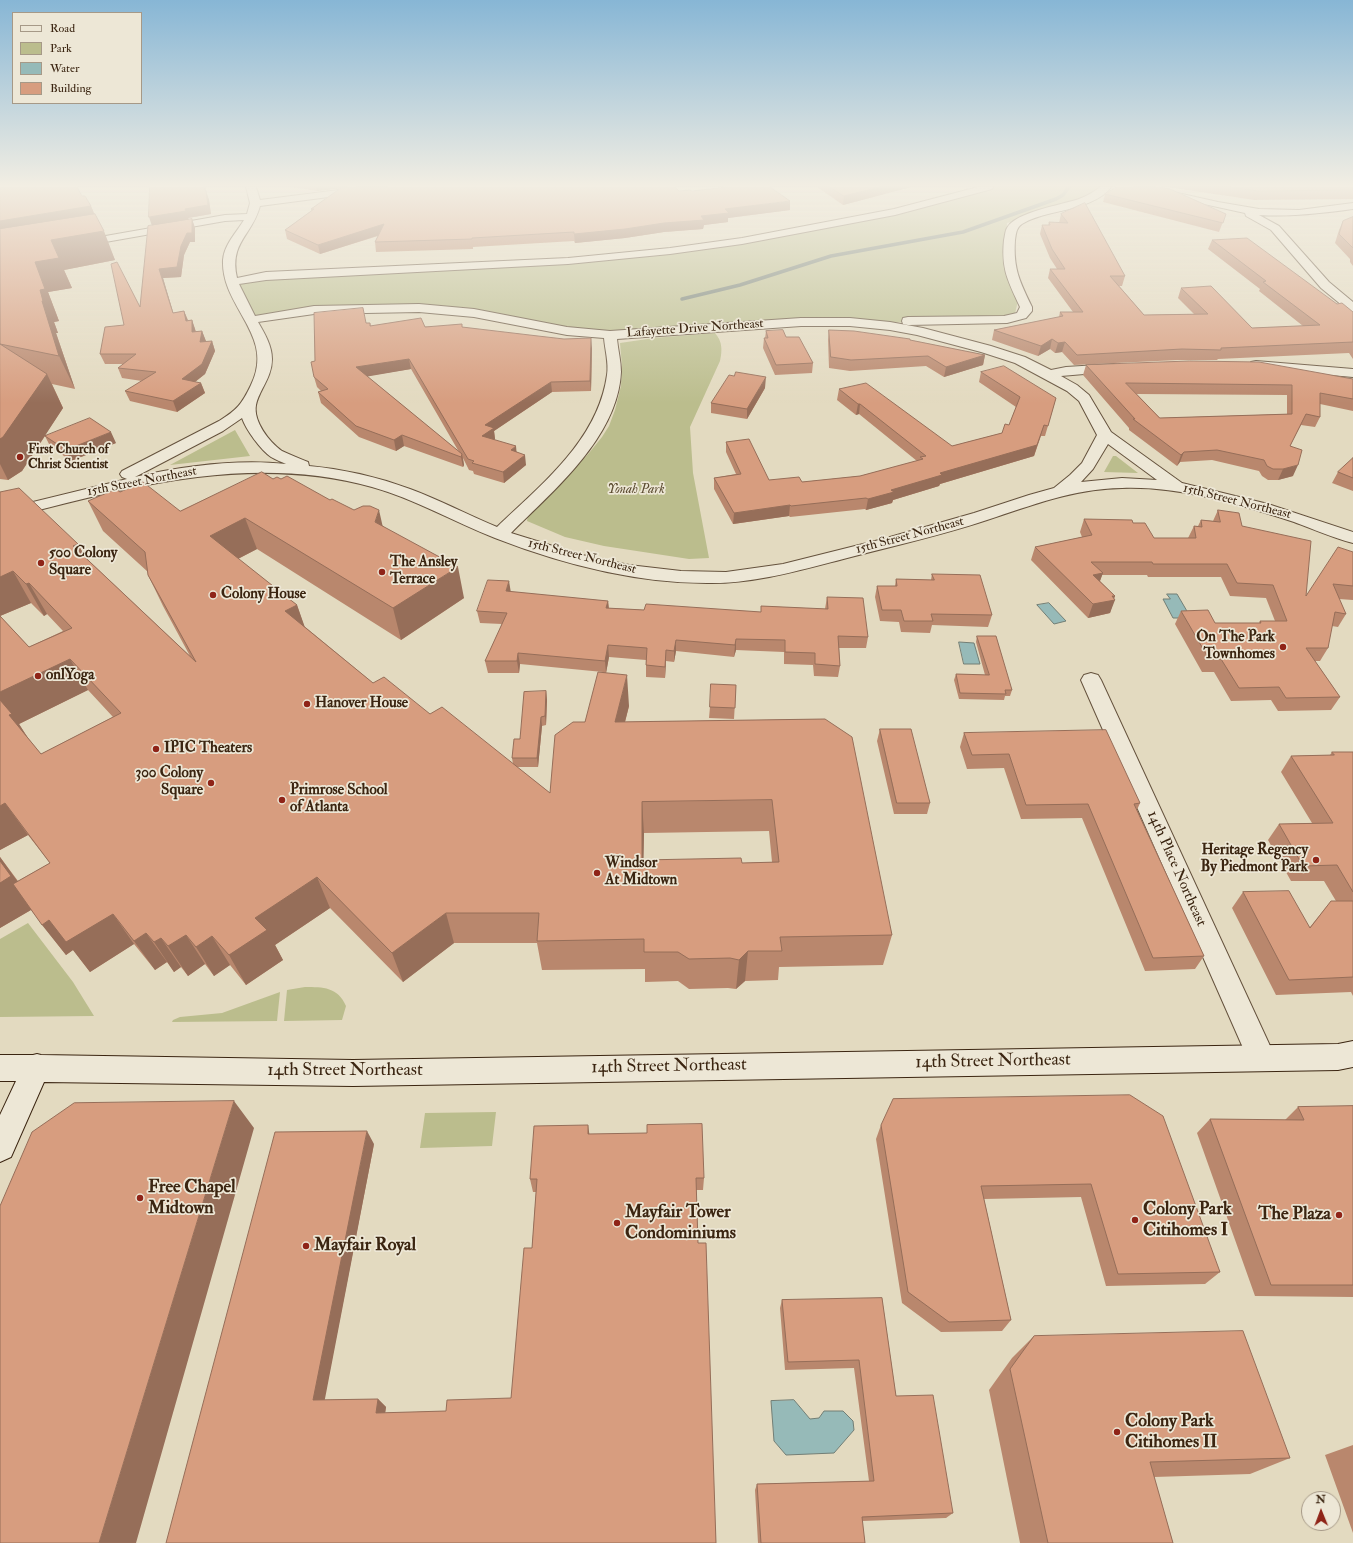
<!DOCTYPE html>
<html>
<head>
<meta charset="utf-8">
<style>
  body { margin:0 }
  #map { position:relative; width:1353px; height:1543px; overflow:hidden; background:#e3dac0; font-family:"IM FELL Double Pica",serif }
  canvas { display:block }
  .legend { position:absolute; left:12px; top:12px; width:130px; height:92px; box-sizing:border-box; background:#ede7d6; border:1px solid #a69987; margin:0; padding:5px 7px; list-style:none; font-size:12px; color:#3b2511 }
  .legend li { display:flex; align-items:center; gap:8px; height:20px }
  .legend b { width:20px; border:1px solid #a69987 }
  .north { position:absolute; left:1301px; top:1491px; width:40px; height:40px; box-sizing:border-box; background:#ede7d6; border:1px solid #a69987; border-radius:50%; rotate:359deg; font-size:11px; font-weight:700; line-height:16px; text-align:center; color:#3b2511 }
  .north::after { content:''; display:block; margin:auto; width:14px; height:18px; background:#8f2418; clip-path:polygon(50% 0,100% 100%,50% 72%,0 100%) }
</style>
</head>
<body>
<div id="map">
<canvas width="1353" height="1543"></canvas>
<ul class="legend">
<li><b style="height:5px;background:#ede7d6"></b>Road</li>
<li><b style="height:11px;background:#bbbd8d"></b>Park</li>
<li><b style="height:11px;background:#96bab8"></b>Water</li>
<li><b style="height:11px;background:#d79d7f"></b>Building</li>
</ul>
<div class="north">N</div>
</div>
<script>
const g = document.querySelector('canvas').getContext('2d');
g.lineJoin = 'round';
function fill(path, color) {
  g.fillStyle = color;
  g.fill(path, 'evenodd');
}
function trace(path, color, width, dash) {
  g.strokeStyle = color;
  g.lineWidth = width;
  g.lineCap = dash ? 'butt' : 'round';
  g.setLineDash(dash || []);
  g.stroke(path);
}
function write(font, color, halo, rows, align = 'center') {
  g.font = font + ' "IM FELL Double Pica",serif';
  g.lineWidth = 3.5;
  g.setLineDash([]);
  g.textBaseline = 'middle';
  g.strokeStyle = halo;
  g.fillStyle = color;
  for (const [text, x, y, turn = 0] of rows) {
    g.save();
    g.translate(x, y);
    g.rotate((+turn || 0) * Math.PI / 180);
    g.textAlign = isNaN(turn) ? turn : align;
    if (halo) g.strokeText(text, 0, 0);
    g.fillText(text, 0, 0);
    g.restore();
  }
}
const green = new Path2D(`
  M989,187H1103L1088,202L1007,223L1006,261L1019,296L1015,314L980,321L787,324L607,334L424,309L335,311L244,318L233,283L266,278L603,259L871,219Z
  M715,333C723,342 722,351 720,361L690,427L693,473L709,558L689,559L604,546L565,537L527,521L528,514L548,497L589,453L602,437L609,426L615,410L621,386L622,366L620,343L654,338Z
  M235,430L250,456L170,465Z
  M1113,456H1116L1138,473L1104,472Z
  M28,923L73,982L94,1016L0,1017V939Z
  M305,987C323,987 338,987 346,1006L342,1020L284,1021L287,990Z
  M280,992L277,1021L172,1022L173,1020L180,1017L222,1013Z
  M496,1112L492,1146L420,1148L425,1113Z`);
const water = new Path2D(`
  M1167,594H1177L1191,618H1173L1163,599H1170Z
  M1049,603L1066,621L1054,624L1037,605Z
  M959,642L974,643L980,664H964Z
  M794,1400L810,1419L819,1418L824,1411H843L853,1421L854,1430L834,1453L786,1455L774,1441L771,1401Z`);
const stream = new Path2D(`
  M682,299L740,285L831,256L963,232L1056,199L1063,195L1069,187`);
const minor = new Path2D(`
  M246,187H256L260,200L362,187H387L382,190L260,206C252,236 229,242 237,278L266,272L568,258L670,248L742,238L894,209L978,187H993L992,189L895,215L742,244L670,254L568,264L266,280L239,284L255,316L314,306L419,304L474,309L567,327L610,331L801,318H850L890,322L923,328L991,346L1025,357L1051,370L1066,367L1114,364L1119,365L1121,368L1119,371L1061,376L1077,385L1089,395L1111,432L1182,483L1268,504L1353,532V543C1333,538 1313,529 1294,522C1239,504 1180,486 1122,488C1073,489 1033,505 987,520C942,535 897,545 851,557C804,569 756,584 707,583C635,583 562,564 495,538C454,522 415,499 372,487C247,452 122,489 0,520V510L127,479L122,477L120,474L122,471L219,421C237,410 242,404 251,385C276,335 221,308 223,260C224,245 236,233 244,220L225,221L77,247L71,244L77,241L225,215L247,214L250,203ZM419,312L474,317L567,335L604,338C605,350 609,363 607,375C598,440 542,484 497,527C468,515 440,500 410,489C378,477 343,469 309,466L308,462C299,458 290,455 282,451C269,442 253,421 256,405C259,390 272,378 272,359C272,346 265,334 258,322L314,314ZM801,326H850L890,330L917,335L981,352L1015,363L1067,391L1079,401L1097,435L1082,463L1070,475L1054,488L1029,495L974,513L883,539L783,564L726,572L681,571L629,565L582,555L511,533C554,490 618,437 621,372C621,361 618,350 617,339ZM242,418C246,430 261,450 271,457C276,460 282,462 286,464C237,459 183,466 135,477L223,431ZM1108,444L1157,480L1122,478L1081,482L1093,469Z
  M1100,187H1111C1104,197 1092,202 1080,206C1062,212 1038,214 1022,224C1016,228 1016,234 1015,240C1013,269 1020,282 1032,307V311L1026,318L1007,323L908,325L903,324L902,321L903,318L908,317L1004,316L1017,313L1020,307C1008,281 1001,269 1004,240C1005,236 1005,231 1007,228C1015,212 1062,205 1079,199C1087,196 1094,192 1100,187Z
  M1134,187H1151L1218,202L1259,209L1299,210L1353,203V209C1321,213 1292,217 1259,215L1279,226L1329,282L1353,302V312L1349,311L1321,288L1271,230L1246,216L1245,213L1135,189Z
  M1256,361L1353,369V377L1251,368L1249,365L1251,362Z
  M1091,673L1098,675L1101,680L1271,1048L1275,1057L1271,1066L1261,1070L1251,1066L1081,680L1084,675Z`);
const secondary = new Path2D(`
  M1353,1041V1067L1338,1070L353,1086L44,1082L11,1157L0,1162V1115L16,1081H0V1055H33L37,1054L41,1055L353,1060L1338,1044Z`);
const wall = new Path2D(`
  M0,187L82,196L91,206L115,260L64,270L72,288L48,292L59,321L54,322L58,333H56L75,389L52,384L63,408L45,435L116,443L71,461L50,446L45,436L22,471L8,480L0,479Z
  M150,187H206V189H205L209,200L211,214L188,218L189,220L192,219L195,228V242H190L184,255L181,277L163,278L173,313L184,311L188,320H192L195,329L196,331H202L206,342L212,341L215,351L205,374L195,382L201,383L205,393L177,412L130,401L125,391L142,381L122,378L118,368L123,364H105L100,354L124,325L140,307L152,226Z
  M292,187H675L679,191H692L790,210L728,218V222L704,225L703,229L664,232L625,238L575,243L574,241L473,247V249L376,252L375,242L378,236L320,254L287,239L285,230L311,211V209L341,188L317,191Z
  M817,187H911L843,205Z
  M1167,187H1353V199L1254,200Z
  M1105,194L1226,214L1219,232L1103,202Z
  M1061,214L1125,276L1122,286H1119L1144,315L1194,314L1178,298L1181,288L1252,328L1303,326L1259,291L1260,289L1208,249L1212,240L1337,304L1353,312V359L1349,353L1218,359L1217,360H1178L1074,365L1062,352L1055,353L1050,349L1038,356L992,340L994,330L1059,317L1060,312H1073L1048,278L1050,269H1057L1050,258L1040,234L1042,225H1048L1049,222L1059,223Z
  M1353,217V266L1350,262V259L1335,243L1339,230L1343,221Z
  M366,323H370L371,326L462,327L592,348L591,391L552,392L494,431L495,439L494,440L517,452L526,465L504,483L474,474L473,471L469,470L463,458L464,465L463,467L404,446L396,451L359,437L321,403L318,392L321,391L317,387L314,377L315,361ZM411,369L459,452L367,376Z
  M829,330L910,340L985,355L983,365L944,377L926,366L850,371L829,368L828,340Z
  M766,331L786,337L813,363L812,373L775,375L763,348L764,338H765Z
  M1086,365L1353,379V411L1320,404V417L1315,427L1301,425L1290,446L1293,476L1278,480H1268L1262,476L1259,471L1212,460L1180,462L1177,466L1129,430V428L1083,375ZM1136,394L1287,395V414L1160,418Z
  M981,372L1056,398L1045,436H1041L1034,456L940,484L939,486L893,500L892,503L866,510L865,509L790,517L789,516L733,524L714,489V478L736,474L726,452V442L769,480L802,482L860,476L917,461L859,414L856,415L837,400L839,389L952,446L1002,433L1009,425L1016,407L979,382Z
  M765,388L747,419L711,413V403Z
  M1353,458V491L1332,483L1338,472Z
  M273,479H281L330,500L383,526L464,598L401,640L257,549L238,559L297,605L304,626L373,683L430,714L513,764L512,758L520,739L546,691L547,700L546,725L542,726L538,767H517L550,793L585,722L603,672L520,664L519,673H488L485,661L502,624L480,623L477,611L511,592L608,601L609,608L644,610L761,612V606L825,609L827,597L868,637L866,648H839L840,666L838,677L814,676L813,665L784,664V652L736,650L734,657L676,651L674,662L666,661L665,678L646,677V660L609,657L606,673L629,706L625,722L825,719L892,935L883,965L779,967L778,980L745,981L736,989L728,988L689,989L678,981L645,982V969L542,970L537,943H454L403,982L330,908L275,945L283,960L246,985L230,965L214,976L205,964L188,976L181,967L174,972L167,962L155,970L134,944L90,972L73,950L66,955L31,910L0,928V857L18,881L50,863L28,835L0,850V492L78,544L86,558L190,656L163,606L148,575V572L103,531L88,501L120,492L180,511ZM31,603L44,616L47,614L63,631L29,647L0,616ZM88,690L113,717L41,754L28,738L19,724ZM769,831L772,862L742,863L643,860L644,833Z
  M1218,510L1242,526L1306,596L1353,552V600L1339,599L1346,614L1338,627L1332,626L1328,648L1320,661H1315L1340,697L1331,710L1278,711L1271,700L1231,701L1214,672H1202L1175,624L1181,611L1215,623H1259L1260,621H1275L1266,598L1230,596L1221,577H1148L1147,575H1102L1100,581L1115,596L1110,613L1088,618L1031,560L1035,547L1082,537L1080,532L1084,519L1133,523L1154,538H1188L1194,526H1198L1201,520L1213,521Z
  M932,574L992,615L988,627L932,625L930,633L901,632L899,622L880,621L875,597L877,586H895L896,579L931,580Z
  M977,636L1012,690L1010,696H1005L1004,700L959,699L954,680L956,674L985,675L976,642Z
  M736,685L734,719L709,718L710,707Z
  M880,729L930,803L927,814H894L877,741Z
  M964,733L1140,803L1137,810L1204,956L1195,969L1145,971L1082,818L1021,819L1004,768L967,769L960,747Z
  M1332,752H1353V996L1351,992L1276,995L1232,908L1243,892L1310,927L1331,901H1336L1324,881H1291L1268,840L1279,824L1312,823L1281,772L1291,756L1330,755Z
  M1130,1095L1220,1272L1205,1284L1106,1286L1081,1197L984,1199L1011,1320L1002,1331L941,1332L902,1303L876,1139L881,1125Z
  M1353,1106V1297L1255,1296L1197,1133L1210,1119L1285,1120L1298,1107Z
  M590,1134L704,1178L703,1190H696L698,1243L716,1543H166L374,1144L324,1400L378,1399L386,1407L385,1413L446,1411L511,1398L532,1248L536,1192H533L530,1179Z
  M882,1298L896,1396L953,1513L946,1518L862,1521L865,1543H758L755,1490L757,1484L869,1481L854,1368L785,1370L780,1308L782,1300Z
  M1034,1336L1290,1458L1250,1474L1154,1477L1173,1543H1020L989,1390L1012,1358Z
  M1353,1445V1533L1325,1455Z`);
const shadedWall = new Path2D(`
  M316,187H352L317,191Z
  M880,187H911L843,205L844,196Z
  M206,191L209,200L211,214L188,218L189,220L152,226L149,217L185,209Z
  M790,201V210L728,218V222L704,225L703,229L664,232L625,238L575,243L574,234L701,216L725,209Z
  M91,206L101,232L104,231L115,260L64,270L72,288L48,292L59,321L54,322L58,333H56L75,389L59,356L0,252V221Z
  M192,219L195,228V242H190L184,255L181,277L163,278L176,322L159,269Z
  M384,224L386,233L320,254L318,245Z
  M184,311L188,321H186Z
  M192,320L195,329L196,342L192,332Z
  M202,331L206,341L203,352L200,342Z
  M591,338L592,348L591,391L590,381Z
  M1052,339L1050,349L1038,356L1041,346Z
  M212,341L215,351L205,374L186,389L182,379Z
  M1065,342L1062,352L1055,353L1058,343Z
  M985,355L983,365L944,377L946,367Z
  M409,359L411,369L359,378L356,367Z
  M47,374L63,408L22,471L8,480L0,464V439Z
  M766,377L765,388L747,419V409Z
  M551,382L552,392L494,431L495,439L483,447L482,436L485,425Z
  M201,383L205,393L177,412L173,401Z
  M858,404H860L859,414L856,415Z
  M1044,425L1034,456L940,484L939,486L893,500L892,503L866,510L868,499L891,490L940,473Z
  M111,432L116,443L71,461L66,450Z
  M402,435L404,446L396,451L394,440Z
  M516,446L517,457L511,450Z
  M1184,452L1180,462L1177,466L1181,455Z
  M462,454L464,465L463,467L461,457Z
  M525,455L526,465L504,483L503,472Z
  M1298,465L1293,476L1278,480L1283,469Z
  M790,505L789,516L733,524L734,513Z
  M379,510L386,541L375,522Z
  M245,518L257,549L222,567L210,536Z
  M78,544L94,575L73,546Z
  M458,567L464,598L401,640L393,608Z
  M13,571L31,603L0,616V577Z
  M1103,573L1098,586L1093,575Z
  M509,581L511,593L506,591Z
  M29,583L47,614L44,616L26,584Z
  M1112,596H1115L1113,600H1115L1110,613L1088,618L1093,604Z
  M608,601L609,613L606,608Z
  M297,605L308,636L285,611Z
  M736,639V650L734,657L735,645Z
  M676,640V651L674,662V651Z
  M608,645L609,657L606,673L605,661Z
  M666,650V661L665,678V667Z
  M518,653L520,664L519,673L517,661Z
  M70,659L88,690L19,724L33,746L30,747L0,702V692Z
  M627,675L629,706L617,753L615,722Z
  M546,691L547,700L546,725L545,716Z
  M541,717L542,726L538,767L537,758Z
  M642,802L644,833L643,890L642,860Z
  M5,803L28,835L0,850V806Z
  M0,857L36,907L0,928Z
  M317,877L330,908L275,945L283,960L246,985L229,955L255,918Z
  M446,913L454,943L403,982L392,953Z
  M113,914L134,944L90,972L73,950L66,955L42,925L49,920Z
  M146,933L167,962L155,970L134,941Z
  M186,935L205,964L188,976L168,946Z
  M212,936L230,965L214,976L196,947Z
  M161,938L181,967L174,972L154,942Z
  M748,951L745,981L736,989L739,960Z
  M234,1101L254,1128L136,1543H99Z
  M588,1125L590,1138L588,1134Z
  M367,1131L374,1144L323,1409L313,1400Z
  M378,1399L386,1407L384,1421L376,1413Z`);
const building = new Path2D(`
  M0,187H77L82,196H85L91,206L0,221Z
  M150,187H203L206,191L208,205L185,209L186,211L149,217Z
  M352,187H675L679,191L690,190L692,191L728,187H770L790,201L725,209L729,213L701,216L704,220L664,223L625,229L574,234V232L472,238V239L375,242L384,224L318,245L285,230L314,209H311L341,188Z
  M830,187H880L844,196Z
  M1117,187H1159L1170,189L1226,214L1223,223L1105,194Z
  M1230,187H1353V190L1258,191Z
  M1085,203L1125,276H1110L1144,315L1208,314L1181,288L1211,286L1252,328L1320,325L1263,282L1266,281L1212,240L1247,238L1337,304L1342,303L1353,312V342L1221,348V350L1182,349L1077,355L1065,342L1058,343L1052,339L1041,346L994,330L1063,316L1060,312H1083L1050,269H1065L1052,249L1042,225H1050L1049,222L1068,223L1061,214Z
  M95,214L104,231L51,240L59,258L35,262L45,289L40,290L43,301H42L59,356L0,344V229Z
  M1353,217V248L1339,234L1343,221Z
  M192,219V233H187L181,246L177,267L159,269L173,313L184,311L186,321L192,320V332L202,331L200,342L212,341L202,364L182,379L201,383L173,401L125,391L156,372L118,368L136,354H100L105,327L124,325L111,264L117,262L140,307L148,226Z
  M363,308L366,323H370V326L421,318L425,327L462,324V327L538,336L564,339L591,338L590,381L551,382L485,425L494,428L482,436L516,446L511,450L525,455L503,472L472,463L474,461L468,459L409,359L356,367L462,454L461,457L402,435L394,440L356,426L318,392L328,389L314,377L311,362L315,361L314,313Z
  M783,330L786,337H799L813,363L776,365L764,338H768L766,331Z
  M829,330L854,331L910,339V340L985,355L946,367L928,356L851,360L831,357Z
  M0,344L47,374L3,437L0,439Z
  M1190,361L1259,362L1353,379V399L1320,393V417L1306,414L1290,446L1302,450L1298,465L1283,469H1273L1267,466L1264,460L1217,450L1184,452L1181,455L1133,419H1135L1086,365ZM1126,383L1292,385V414L1160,418Z
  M1004,366L1056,398L1048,426L1044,425L1037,445L940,473L942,475L891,490L894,492L868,499L866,498L791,506L790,505L734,513L714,478L741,474L726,442L749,439L769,480L799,477L802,482L860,476L923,459L920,457L926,456L860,404H858L839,389L866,383L952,446L1002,433L1005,424L1009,425L1020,397L981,372Z
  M736,372L766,377L747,409L711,403L729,375L734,376Z
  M90,418L111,432L66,450L45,436Z
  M1353,458V478L1338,472Z
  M262,472L273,479L277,477L281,479L287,476L330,500L332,499L354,510L363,506H370L379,510L375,522L458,567L393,608L245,518L210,536L297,605L285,611L373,683L384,677L430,714L442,707L550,793L555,735L573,722H585L598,672L627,675L615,722L825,719L852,737L892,935L780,937L782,951H748L739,960L730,958L689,959L678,952H644V939L537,941L539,913H446L392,953L317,877L255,918L267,930L229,955L212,936L196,947L186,935L168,946L161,938L154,942L146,933L134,941L113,914L66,942L49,920L42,925L13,884L50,863L5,803L0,806V700L12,714L9,715L41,754L121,713L70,659L0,692V616L29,647L72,628L29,583L26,584L13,571L0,577V492L19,488L78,544L73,546L196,662L148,575L145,552L88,501L116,489L120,492L143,482L180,511ZM772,800L779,862L742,863L741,858L642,860V802Z
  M1218,510L1239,513L1242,526L1311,541L1306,596L1338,547L1353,552V586L1333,584L1346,614L1335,612L1328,648H1306L1340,697L1286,698L1279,687L1239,688L1221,659H1209L1181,611L1208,610L1215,623H1261L1260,621H1287L1273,585L1237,583L1227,564H1153L1152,562H1091L1103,573L1093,575L1115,596H1112L1115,600L1093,604L1035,547L1092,535L1084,519L1132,520L1133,523H1145L1154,538H1196L1194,526L1202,527L1201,520L1220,522Z
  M932,574L980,575L992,615L931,614L933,621H904L901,610H882L877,586H897L896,579L934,580Z
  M488,580L509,581L506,591L608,601L606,608L644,610L646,604L761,612V606L828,609L827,597L863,598L868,637L838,636L840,666L815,664V653L785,652V640L736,639L735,645L676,640L674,651L666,650L665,667L646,665L647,648L608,645L605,661L518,653L517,661H485L507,613L477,611Z
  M977,636H996L1012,690H1005L1006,694L960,693L956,674L989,675Z
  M711,684L736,685L735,708L710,707Z
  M546,691L545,716L541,717L537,758H512L514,739H520L524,692Z
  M880,729H911L930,803H897Z
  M1106,730L1140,803L1134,804L1204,956L1153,958L1088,804L1026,805L1009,754L972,755L964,733Z
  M1332,752H1353V892L1337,865L1303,866L1279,824L1333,823L1291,756L1334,755Z
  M0,861L11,876L0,883Z
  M1289,891L1310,928L1331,901H1353V977L1289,980L1243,892Z
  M1130,1095L1163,1116L1220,1272L1118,1274L1091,1184L981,1186L1011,1320L949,1322L908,1292L881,1125L893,1099Z
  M234,1101L99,1543H0V1206L32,1132L74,1103Z
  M1353,1106V1285H1271L1210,1119L1304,1120L1298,1107Z
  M702,1124L704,1178H696L698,1243H706L716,1543H166L275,1132L367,1131L313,1400L378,1399L376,1413L446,1411L447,1400L511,1398L524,1248H532L537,1179H530L534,1126L588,1125V1134L647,1133V1125Z
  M882,1298L896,1396L933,1395L953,1513L862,1517L865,1543H761L757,1484L874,1481L859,1360L788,1362L782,1300Z
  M1243,1331L1290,1458L1150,1462L1173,1543H1048L1010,1369L1034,1336Z`);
const markers = [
  [20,457,4,"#8f2418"],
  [41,563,4,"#8f2418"],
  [382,572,4,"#8f2418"],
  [213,595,4,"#8f2418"],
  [1283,647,4,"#8f2418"],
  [38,676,4,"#8f2418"],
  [307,704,4,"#8f2418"],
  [156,749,4,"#8f2418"],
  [211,783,4,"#8f2418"],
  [282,800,4,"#8f2418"],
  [1316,860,4,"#8f2418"],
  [597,873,4,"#8f2418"],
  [140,1198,4,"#8f2418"],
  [1339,1215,4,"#8f2418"],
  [1135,1220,4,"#8f2418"],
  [617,1223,4,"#8f2418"],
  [306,1246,4,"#8f2418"],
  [1117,1432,4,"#8f2418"]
];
const farStreetnames = [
  ["Lafayette Drive Northeast",695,329,-4],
  ["15th Street Northeast",142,482,-11],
  ["15th Street Northeast",1237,502,14],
  ["15th Street Northeast",910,536,-15],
  ["15th Street Northeast",582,557,14]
];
const farPoinames = [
  ["First Church of",28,450],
  ["Christ Scientist",28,465]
];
const farParknames = [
  ["Yonah Park",636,490]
];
const poiNames = [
  ["500 Colony",49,554],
  ["Square",49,571],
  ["The Ansley",390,563],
  ["Terrace",390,580],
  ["Colony House",221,595],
  ["On The Park",1275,638,"right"],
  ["Townhomes",1275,655,"right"],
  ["onlYoga",46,676],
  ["Hanover House",315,704],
  ["IPIC Theaters",164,749],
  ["300 Colony",203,774,"right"],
  ["Square",203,791,"right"],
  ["Primrose School",290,791],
  ["of Atlanta",290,808],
  ["Heritage Regency",1308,851,"right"],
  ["By Piedmont Park",1308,868,"right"],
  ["Windsor",605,864],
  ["At Midtown",605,881]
];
const streetNames = [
  ["14th Place Northeast",1176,869,66]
];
const nearStreetnames = [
  ["14th Street Northeast",993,1062,-1],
  ["14th Street Northeast",669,1067,-1],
  ["14th Street Northeast",345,1071]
];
const nearPoinames = [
  ["Free Chapel",148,1188],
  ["Midtown",148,1209],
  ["Colony Park",1143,1210],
  ["Citihomes I",1143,1231],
  ["Mayfair Tower",625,1213],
  ["Condominiums",625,1234],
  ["The Plaza",1331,1215,"right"],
  ["Mayfair Royal",314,1246],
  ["Colony Park",1125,1422],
  ["Citihomes II",1125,1443]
];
fill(green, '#bbbd8d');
fill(water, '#96bab8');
trace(water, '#727e75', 1);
trace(stream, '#727e75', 3.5);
trace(minor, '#65523d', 2);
trace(secondary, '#3b2511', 2);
fill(minor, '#ede7d6');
fill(secondary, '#ede7d6');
fill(wall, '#b9876d');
fill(shadedWall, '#966e59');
fill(building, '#d79d7f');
trace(building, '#966e59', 1);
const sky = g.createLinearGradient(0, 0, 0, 403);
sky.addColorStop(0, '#87b6d5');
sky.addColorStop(0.46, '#f2eee3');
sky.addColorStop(1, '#f2eee300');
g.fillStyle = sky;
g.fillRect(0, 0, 1353, 403);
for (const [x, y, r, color] of markers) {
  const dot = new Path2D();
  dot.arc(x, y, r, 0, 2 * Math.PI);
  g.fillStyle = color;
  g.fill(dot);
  trace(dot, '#ede7d6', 1.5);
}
write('13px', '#3b2511', '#ede7d6', farStreetnames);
write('bold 13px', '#3b2511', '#ede7d6', farPoinames, 'left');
write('italic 13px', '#5b4b30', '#ede7d6', farParknames);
write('bold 15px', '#3b2511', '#ede7d6', poiNames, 'left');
write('15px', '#3b2511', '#ede7d6', streetNames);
write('18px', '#3b2511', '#ede7d6', nearStreetnames);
write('bold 18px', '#3b2511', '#ede7d6', nearPoinames, 'left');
</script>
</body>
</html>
